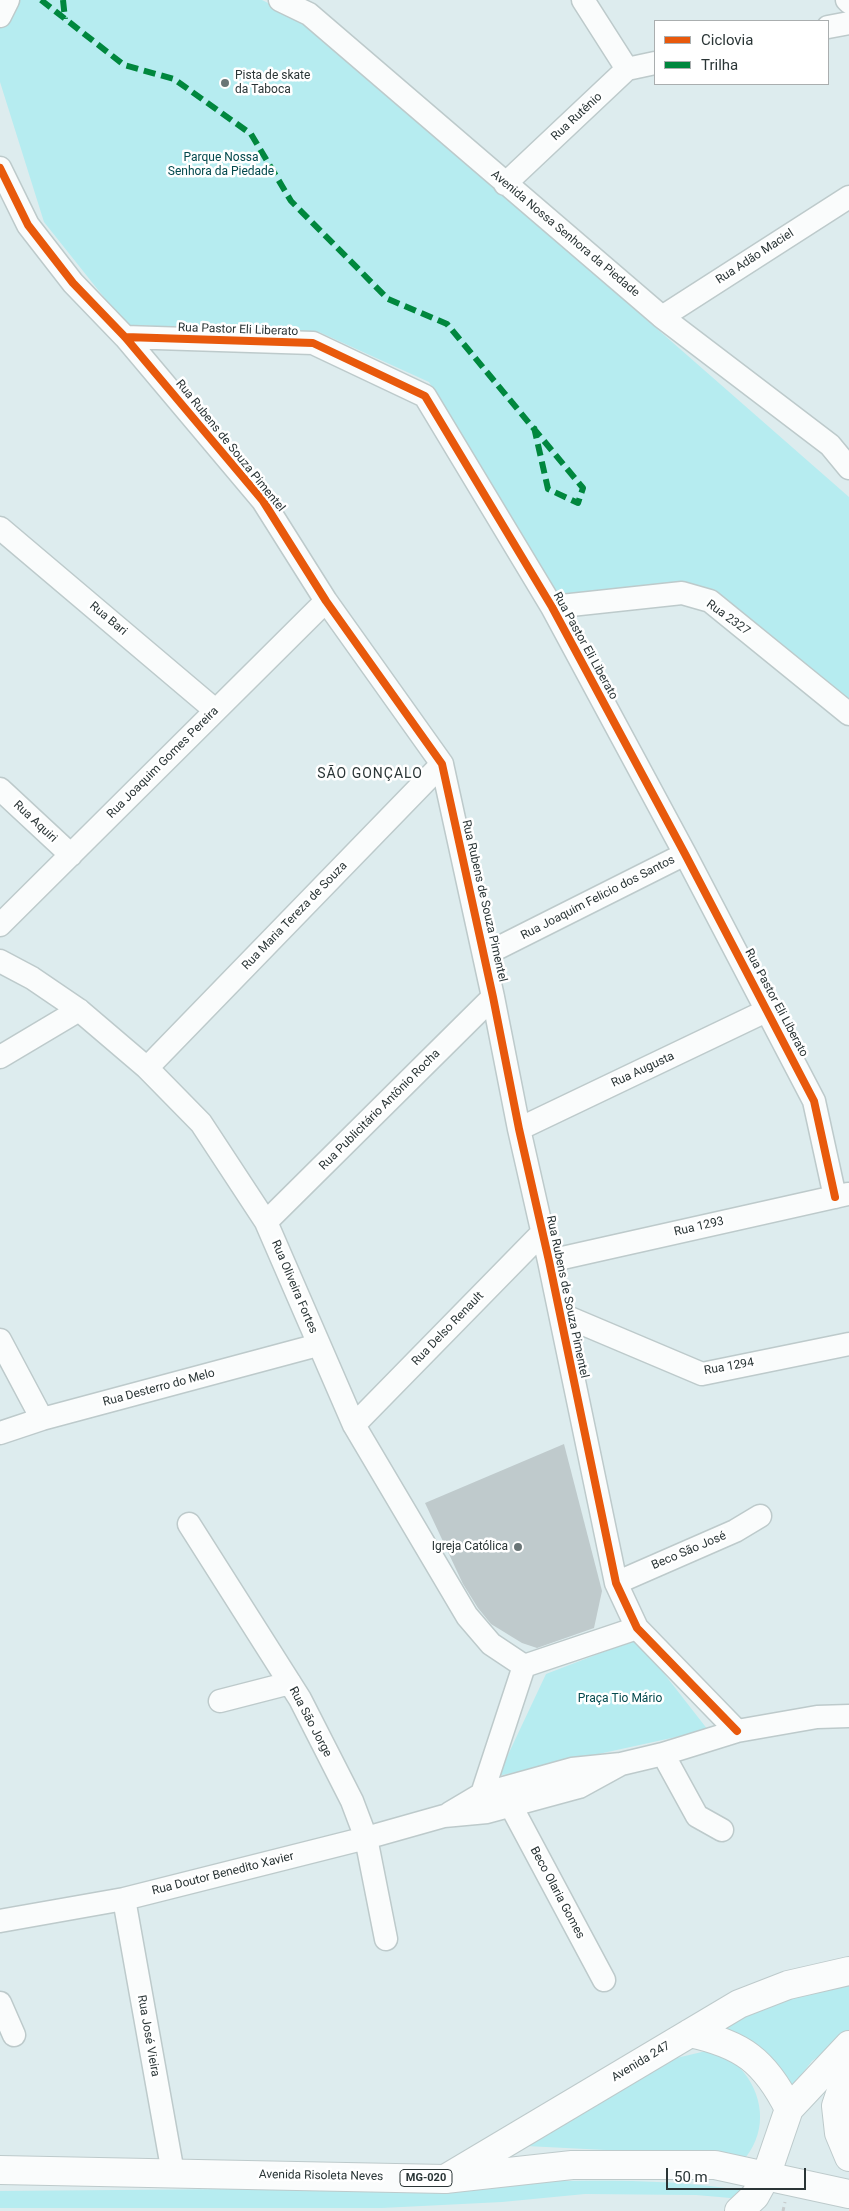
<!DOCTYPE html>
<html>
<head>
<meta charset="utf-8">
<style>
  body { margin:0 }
  #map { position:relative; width:849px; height:2211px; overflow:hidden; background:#ddecee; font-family:Roboto,sans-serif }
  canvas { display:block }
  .legend { position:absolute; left:654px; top:20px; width:175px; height:65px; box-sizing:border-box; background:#fff; border:1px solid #aaaeaf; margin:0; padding:6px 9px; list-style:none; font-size:15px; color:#2a3536 }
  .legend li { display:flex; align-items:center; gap:10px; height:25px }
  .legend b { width:25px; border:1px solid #aaaeaf }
  .scale { position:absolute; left:666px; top:2168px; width:140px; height:22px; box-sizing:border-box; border:2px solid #2a3536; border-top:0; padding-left:6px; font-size:15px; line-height:18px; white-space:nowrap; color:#2a3536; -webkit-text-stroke:4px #fff; paint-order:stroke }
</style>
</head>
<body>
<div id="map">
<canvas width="849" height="2211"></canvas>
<ul class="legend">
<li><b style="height:6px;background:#e8590c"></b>Ciclovia</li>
<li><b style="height:6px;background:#00873e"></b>Trilha</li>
</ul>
<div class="scale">50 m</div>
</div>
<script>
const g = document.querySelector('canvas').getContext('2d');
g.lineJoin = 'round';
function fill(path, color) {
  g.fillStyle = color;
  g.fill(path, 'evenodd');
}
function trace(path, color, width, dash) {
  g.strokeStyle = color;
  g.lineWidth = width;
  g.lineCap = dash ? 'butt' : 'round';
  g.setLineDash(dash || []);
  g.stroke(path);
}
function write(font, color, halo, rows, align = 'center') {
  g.font = font + ' Roboto,sans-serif';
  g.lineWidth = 5;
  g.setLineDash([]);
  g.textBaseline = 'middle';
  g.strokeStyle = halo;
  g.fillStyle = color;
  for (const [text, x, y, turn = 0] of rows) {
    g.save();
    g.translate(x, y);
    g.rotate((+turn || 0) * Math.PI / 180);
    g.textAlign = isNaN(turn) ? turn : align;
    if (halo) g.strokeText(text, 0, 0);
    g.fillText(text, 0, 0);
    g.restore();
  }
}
const green = new Path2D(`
  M0,0H262L308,23L849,497V699L813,674L705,589L553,594L429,382L319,332L126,325L44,222L0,82Z
  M637,1639L708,1730L498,1776L546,1674Z
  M849,1982V2036L812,2061L792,2087L723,2025L774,2001Z
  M706,2051C711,2052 717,2052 722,2054C728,2057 735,2063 740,2068C763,2093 768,2129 746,2157L526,2146L668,2060Z
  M524,2181C598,2181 672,2178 745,2191L742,2199L696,2195L585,2194L502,2202L382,2208H0V2191L352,2188Z`);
const building = new Path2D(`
  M564,1444L602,1591L594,1628L537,1648L522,1643L491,1624L478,1608L463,1584L425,1503Z`);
const path = new Path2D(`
  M783,2211L785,2202`);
const minor = new Path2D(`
  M280,0L309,14L662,317L830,445L849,468
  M583,0L627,69
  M847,0L849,2
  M0,16L8,0
  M828,27L849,23
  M0,168L28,225L73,283L125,337L263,501L326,601L442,764L493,997L519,1129L549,1261L616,1583L637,1628L737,1731
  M505,184L627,69L655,63
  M662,317L849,197
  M125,337L313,343L425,396L552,607L685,854L814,1101L835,1197
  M0,528L215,710
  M552,607L682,593L710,601L849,714
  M0,789L71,855
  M0,925L326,601
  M484,955L685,854
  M0,961L32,978L79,1010L147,1068L201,1123L266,1222L354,1425L467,1616L491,1644L524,1666
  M0,1057L79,1010
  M147,1068L442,764
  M519,1129L768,1010
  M266,1222L493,997
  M549,1261L848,1194
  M560,1314L702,1374L849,1344
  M0,1340L42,1419
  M354,1425L542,1233
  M0,1433L42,1419L318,1345
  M189,1524L300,1699L352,1801L366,1838L386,1939
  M616,1583L735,1531L760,1516
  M524,1666L637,1628
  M220,1701L290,1683
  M663,1754L697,1816L722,1830
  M485,1805L482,1794L524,1666
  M511,1806L604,1980
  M450,1813L482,1794L572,1769L621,1764L663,1754L737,1731L817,1717L849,1716
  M124,1899L173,2173
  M0,1921L124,1899L366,1838L444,1816L487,1812L579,1787L621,1764
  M0,2003L14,2035`);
const major = new Path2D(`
  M690,2033C742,2044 765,2061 789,2109
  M445,2179L739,2004L788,1985L849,1971
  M739,2211L755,2196L766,2176L789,2109L849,2045`);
const highway = new Path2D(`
  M849,2067L836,2106L839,2133L849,2157
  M0,2170L445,2179L572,2165H715L849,2194`);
const quiet = new Path2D(`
  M41,0L124,65L174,79L251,134L291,201L388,299L447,324L583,488L578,503L548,489L534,427
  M63,0L65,19`);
const cycleway = new Path2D(`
  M0,168L28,225L73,283L125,337L263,501L326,601L442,764L493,997L519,1129L549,1261L616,1583L637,1628L737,1731
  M125,337L313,343L425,396L552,607L685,854L814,1101L835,1197`);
const markers = [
  [225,83,5,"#697576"],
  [518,1547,5,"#697576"]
];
const shields = [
  [426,2178,52]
];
const shieldNames = [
  ["MG-020",426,2178]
];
const poiNames = [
  ["Pista de skate",235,76],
  ["da Taboca",235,90],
  ["Igreja Católica",508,1547,"right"]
];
const streetNames = [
  ["Rua Rutênio",577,117,-43],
  ["Avenida Nossa Senhora da Piedade",565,234,40],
  ["Rua Adão Maciel",755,257,-33],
  ["Rua Pastor Eli Liberato",238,330,2],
  ["Rua Rubens de Souza Pimentel",230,446,51],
  ["Rua 2327",728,618,36],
  ["Rua Bari",108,619,40],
  ["Rua Pastor Eli Liberato",585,646,61],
  ["Rua Joaquim Gomes Pereira",163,763,-45],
  ["Rua Aquiri",35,822,43],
  ["Rua Joaquim Felicio dos Santos",598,898,-27],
  ["Rua Rubens de Souza Pimentel",484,901,77],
  ["Rua Maria Tereza de Souza",295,916,-46],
  ["Rua Pastor Eli Liberato",776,1003,62],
  ["Rua Augusta",643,1070,-25],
  ["Rua Publicitário Antônio Rocha",380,1110,-45],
  ["Rua 1293",699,1227,-13],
  ["Rua Oliveira Fortes",294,1287,67],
  ["Rua Rubens de Souza Pimentel",567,1297,78],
  ["Rua Delso Renault",448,1329,-46],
  ["Rua 1294",729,1367,-10],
  ["Rua Desterro do Melo",159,1388,-15],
  ["Beco São José",689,1551,-23],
  ["Rua São Jorge",310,1722,62],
  ["Rua Doutor Benedito Xavier",223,1874,-14],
  ["Beco Olaria Gomes",557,1893,62],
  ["Rua José Vieira",148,2036,80],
  ["Avenida 247",641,2062,-31],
  ["Avenida Risoleta Neves",321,2176,1]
];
const parkNames = [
  ["Parque Nossa",221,158],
  ["Senhora da Piedade",221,172],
  ["Praça Tio Mário",620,1699]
];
const neighbourhoodNames = [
  ["SÃO GONÇALO",370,774]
];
fill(green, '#b6ecf0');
fill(building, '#bfcacc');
trace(minor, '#bdcacb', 25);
trace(major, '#bdcacb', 30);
trace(highway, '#bdcacb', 30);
trace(path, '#c7cccd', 3, [4, 4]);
trace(minor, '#fafcfc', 22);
trace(major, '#fafcfc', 28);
trace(highway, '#fafcfc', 28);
trace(quiet, '#00873e', 6, [12, 6]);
trace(cycleway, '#e8590c', 8);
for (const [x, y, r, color] of markers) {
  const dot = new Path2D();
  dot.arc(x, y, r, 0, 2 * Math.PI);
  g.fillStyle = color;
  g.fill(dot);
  trace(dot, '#fff', 2);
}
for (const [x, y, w] of shields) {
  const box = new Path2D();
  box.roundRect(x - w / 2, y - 8.5, w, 17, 4);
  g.fillStyle = '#fff';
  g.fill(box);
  trace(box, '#2a3536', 1);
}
write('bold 11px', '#2a3536', null, shieldNames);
write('12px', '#2a3536', '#fff', poiNames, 'left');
write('12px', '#2a3536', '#fff', streetNames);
write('12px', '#03494d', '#fff', parkNames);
g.letterSpacing = '1px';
write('14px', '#2a3536', '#fff', neighbourhoodNames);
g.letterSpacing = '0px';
</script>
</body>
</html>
